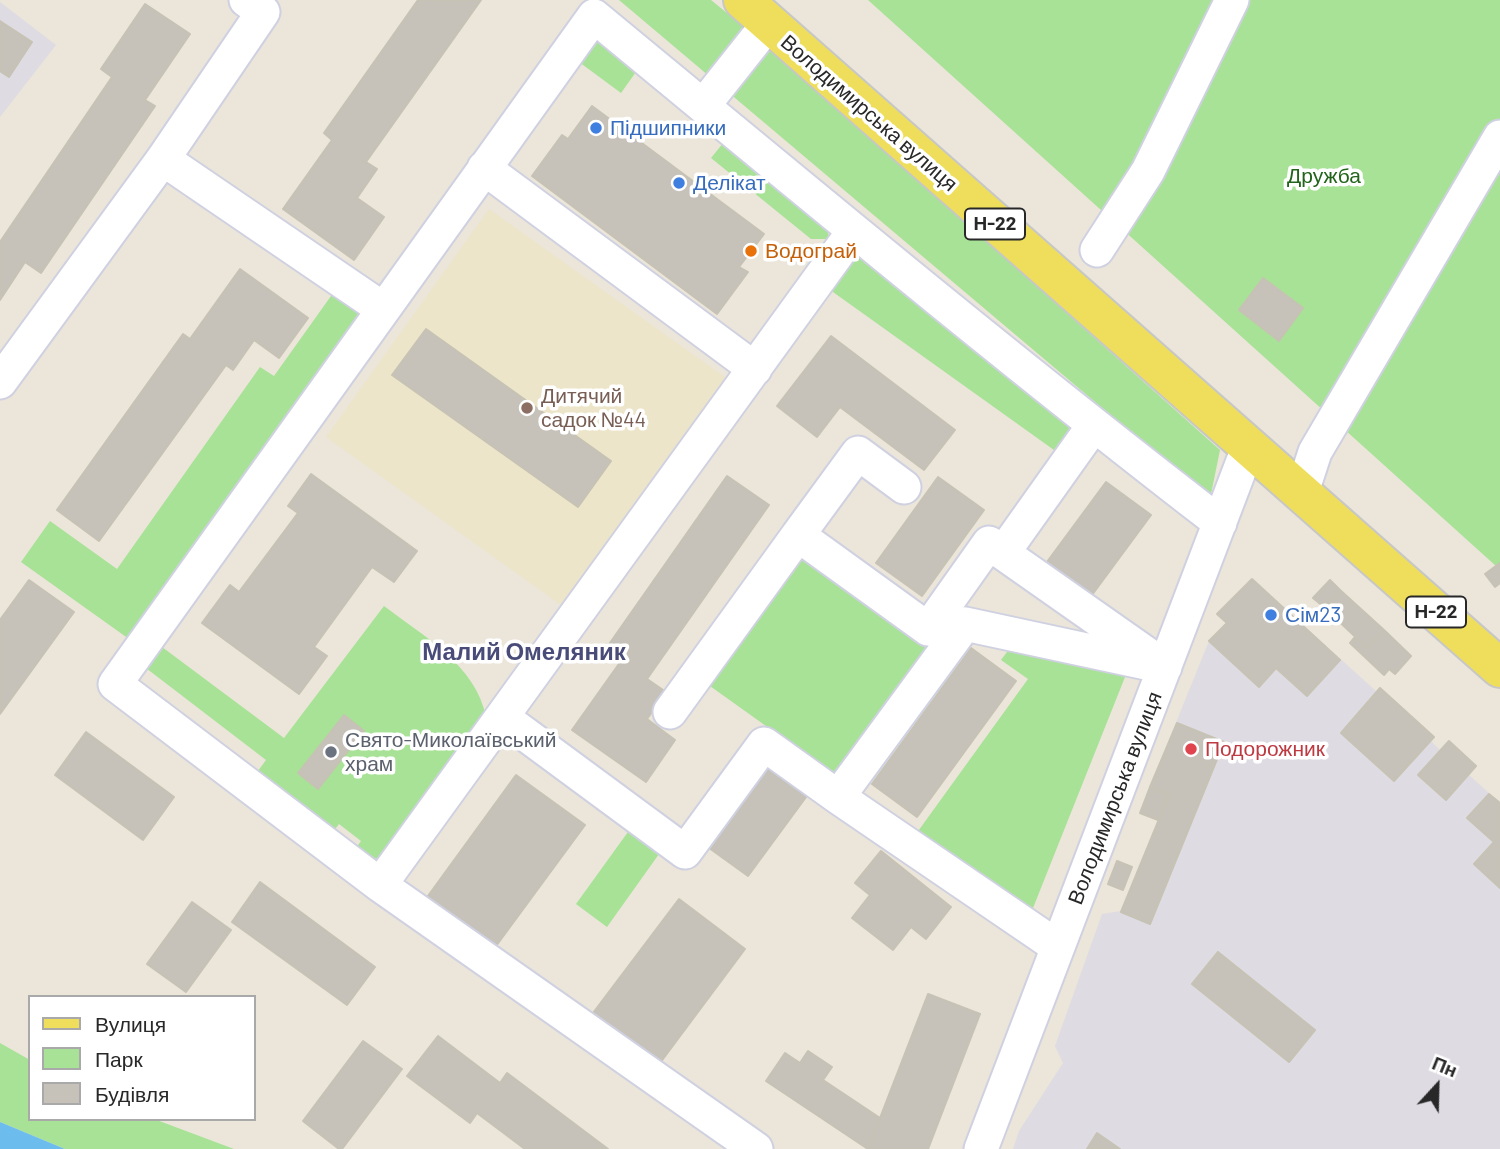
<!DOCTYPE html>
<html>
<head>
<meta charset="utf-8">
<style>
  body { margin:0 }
  #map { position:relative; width:1500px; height:1149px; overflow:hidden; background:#ebe5da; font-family:Barlow,sans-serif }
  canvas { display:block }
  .legend { position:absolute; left:28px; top:995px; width:228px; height:126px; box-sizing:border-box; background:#fff; border:2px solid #a9a9a9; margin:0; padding:9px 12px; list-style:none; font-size:21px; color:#282828 }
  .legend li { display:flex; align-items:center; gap:14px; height:35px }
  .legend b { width:35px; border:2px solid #a9a9a9 }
  .north { position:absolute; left:1402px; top:1051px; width:70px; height:70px; -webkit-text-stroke:5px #fff; paint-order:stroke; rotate:22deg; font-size:19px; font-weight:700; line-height:28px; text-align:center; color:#282828 }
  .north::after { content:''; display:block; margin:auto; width:24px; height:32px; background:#282828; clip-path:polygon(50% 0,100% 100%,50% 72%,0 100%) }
</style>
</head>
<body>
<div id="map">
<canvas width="1500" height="1149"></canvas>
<ul class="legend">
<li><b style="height:9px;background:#efde5b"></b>Вулиця</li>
<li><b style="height:19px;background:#a7e296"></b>Парк</li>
<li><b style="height:19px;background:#c6c2ba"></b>Будівля</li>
</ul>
<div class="north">Пн</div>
</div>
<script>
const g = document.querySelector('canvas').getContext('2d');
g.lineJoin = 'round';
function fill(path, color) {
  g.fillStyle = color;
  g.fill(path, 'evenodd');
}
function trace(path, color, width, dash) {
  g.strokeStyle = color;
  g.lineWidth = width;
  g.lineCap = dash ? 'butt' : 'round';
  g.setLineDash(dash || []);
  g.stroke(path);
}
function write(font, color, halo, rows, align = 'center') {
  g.font = font + ' Barlow,sans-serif';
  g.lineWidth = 7;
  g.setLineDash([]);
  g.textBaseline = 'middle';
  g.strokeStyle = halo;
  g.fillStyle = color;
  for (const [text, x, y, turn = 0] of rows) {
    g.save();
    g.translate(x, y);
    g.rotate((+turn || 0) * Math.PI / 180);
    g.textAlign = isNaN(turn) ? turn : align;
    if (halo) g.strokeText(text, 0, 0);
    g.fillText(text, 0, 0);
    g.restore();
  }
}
const industrial = new Path2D(`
  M0,2L56,45L0,117Z
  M1252,579L1377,692L1380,688L1434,737L1431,741L1440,750L1449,741L1469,760L1476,766L1469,775L1500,803V1149H1013L1019,1131L1063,1063L1055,1046L1102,914L1121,911L1169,795L1150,787L1209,641L1226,623L1217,614Z`);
const education = new Path2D(`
  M489,209L729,380L565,608L326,437Z`);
const green = new Path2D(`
  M619,0H711L771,49L1220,450L1210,499Z
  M868,0H1500V563L1496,566Z
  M600,40L643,62L621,93L575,59L588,43Z
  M728,137L826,221L829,239H811L711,158Z
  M866,257L1075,427L1061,455L826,287L850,259Z
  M336,289L364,309L129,639L21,562L50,521L117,569L260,367L274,376Z
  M798,548L931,643L836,776L703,681Z
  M384,606C423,636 476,665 486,717L388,855C374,861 368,859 354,851L361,841L339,824L332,833L255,775L266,760L142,665L158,644L284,738Z
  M1013,644L1127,672L1031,913L916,834L1028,679L1001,660Z
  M633,825L664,847L607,927L576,904Z
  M0,1043L30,1060V1119H154L234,1149H65L0,1122Z`);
const water = new Path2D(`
  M0,1122L65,1149H0Z`);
const building = new Path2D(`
  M418,0H481L366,162L377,169L357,198L384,217L354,260L283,209L332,140L324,133Z
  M145,4L190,34L145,100L155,106L41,273L25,262L0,300V242L112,77L101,69Z
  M0,21L32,42L9,77L0,71Z
  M592,106L764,234L739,267L748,272L717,314L532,176L562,135L568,139Z
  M240,269L308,318L279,358L254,340L233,370L226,365L99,541L57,510L183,334L190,339Z
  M1263,278L1303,308L1279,341L1239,310Z
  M426,329L611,461L578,507L392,375Z
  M831,336L955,430L924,470L840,407L817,437L777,406Z
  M311,474L417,551L394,582L372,567L314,647L327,656L299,694L202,623L230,585L239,592L298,513L288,506Z
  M727,476L769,505L647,679L666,692L647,719L675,740L646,782L572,730L621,661L605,650Z
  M938,477L984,510L922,596L876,563Z
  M1106,482L1151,515L1089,599L1044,566Z
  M1500,563V583L1495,587L1485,574Z
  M1252,579L1340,660L1307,696L1276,668L1259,687L1209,641L1227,623L1217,614Z
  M29,580L74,612L0,714V620Z
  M1330,580L1340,590L1324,607L1313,598Z
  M1340,590L1384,630L1367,648L1324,607Z
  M1384,630L1411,656L1395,674L1389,669L1384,675L1350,643L1355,637L1367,648Z
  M971,648L1016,681L917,817L872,784Z
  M1380,688L1434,737L1394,781L1341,733Z
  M344,715L364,731L318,789L298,773Z
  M1177,723L1224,742L1150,924L1121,912L1169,795L1150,787Z
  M86,732L174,797L143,840L55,775Z
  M1449,741L1476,766L1446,800L1418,775Z
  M767,761L809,793L748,876L705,845Z
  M516,775L585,825L496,946L428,896Z
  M1150,787L1168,794L1158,820L1140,813Z
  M1489,794L1500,803V888L1474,864L1494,842L1467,818Z
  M881,851L951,907L926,939L911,927L893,950L852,918L870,895L855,883Z
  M1117,861L1132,867L1123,890L1108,884Z
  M260,882L375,967L347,1005L232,922Z
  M679,899L745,949L657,1067L590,1017Z
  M192,902L231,930L186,992L147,964Z
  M1218,952L1315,1030L1289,1062L1192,984Z
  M928,994L980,1014L928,1149H868Z
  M438,1036L500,1083L507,1073L608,1149H525L477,1113L470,1123L407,1076Z
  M363,1041L402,1069L342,1149H339L303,1121Z
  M808,1051L832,1067L823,1080L880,1118L868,1149L766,1081L785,1053L800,1063Z
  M1097,1133L1120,1149H1087Z`);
const minor = new Path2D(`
  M703,106L768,24
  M163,159L383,309
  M484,168L755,369
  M1097,250L1148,171L1232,0
  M0,382L163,159L263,12L246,0
  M1094,425L1003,553L1154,659
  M904,487L858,453L798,535L928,629L965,624L1165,667
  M1301,495L1315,452L1500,137
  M928,629L989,543L1003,553
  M670,712L798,535
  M502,717L685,852L764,744L838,797L1058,947
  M838,797L965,624
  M380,885L854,231
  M756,1149L380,885L115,684L594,16C801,187 1007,359 1220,523
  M981,1149L1248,448`);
const major = new Path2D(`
  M743,0L1500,668`);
const markers = [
  [596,128,7,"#3f7fe0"],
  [679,183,7,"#3f7fe0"],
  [751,251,7,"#e8710a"],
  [527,408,7,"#8d6e63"],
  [1271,615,7,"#3f7fe0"],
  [1191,749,7,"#e0444e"],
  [331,752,7,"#6b7280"]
];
const shields = [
  [995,224,60],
  [1436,612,60]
];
const shieldNames = [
  ["Н-22",995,224],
  ["Н-22",1436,612]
];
const streetNames = [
  ["Володимирська вулиця",869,113,41],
  ["Володимирська вулиця",1115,798,-69]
];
const shopNames = [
  ["Підшипники",610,128],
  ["Делікат",693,183],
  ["Сім23",1285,615]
];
const parkNames = [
  ["Дружба",1324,176]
];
const foodNames = [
  ["Водограй",765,251]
];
const educationNames = [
  ["Дитячий",541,396],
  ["садок №44",541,420]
];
const worshipNames = [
  ["Свято-Миколаївський",345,740],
  ["храм",345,764]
];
const healthNames = [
  ["Подорожник",1205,749]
];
const quarterNames = [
  ["Малий Омеляник",524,652]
];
fill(industrial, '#dedbe3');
fill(education, '#ede5c9');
fill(green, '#a7e296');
fill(water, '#6cbced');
fill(building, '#c6c2ba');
trace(building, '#c6c2b4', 2);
trace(minor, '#cfd1e1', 37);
trace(major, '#c7c7c7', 42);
trace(minor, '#fff', 33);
trace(major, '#efde5b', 38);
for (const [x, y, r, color] of markers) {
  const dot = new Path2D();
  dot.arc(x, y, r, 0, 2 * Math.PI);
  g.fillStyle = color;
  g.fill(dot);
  trace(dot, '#fff', 2.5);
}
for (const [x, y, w] of shields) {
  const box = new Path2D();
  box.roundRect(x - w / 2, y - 15.5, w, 31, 5);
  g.fillStyle = '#fff';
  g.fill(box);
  trace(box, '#282828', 2);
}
write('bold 19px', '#282828', null, shieldNames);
write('21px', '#282828', '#fff', streetNames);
write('21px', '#366cbe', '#fff', shopNames, 'left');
write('21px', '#21641a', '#fff', parkNames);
write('21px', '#c56008', '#fff', foodNames, 'left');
write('21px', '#785e54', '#fff', educationNames, 'left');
write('21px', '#5b616d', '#fff', worshipNames, 'left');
write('21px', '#be3a42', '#fff', healthNames, 'left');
write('bold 24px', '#494c78', '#fff', quarterNames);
</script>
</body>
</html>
